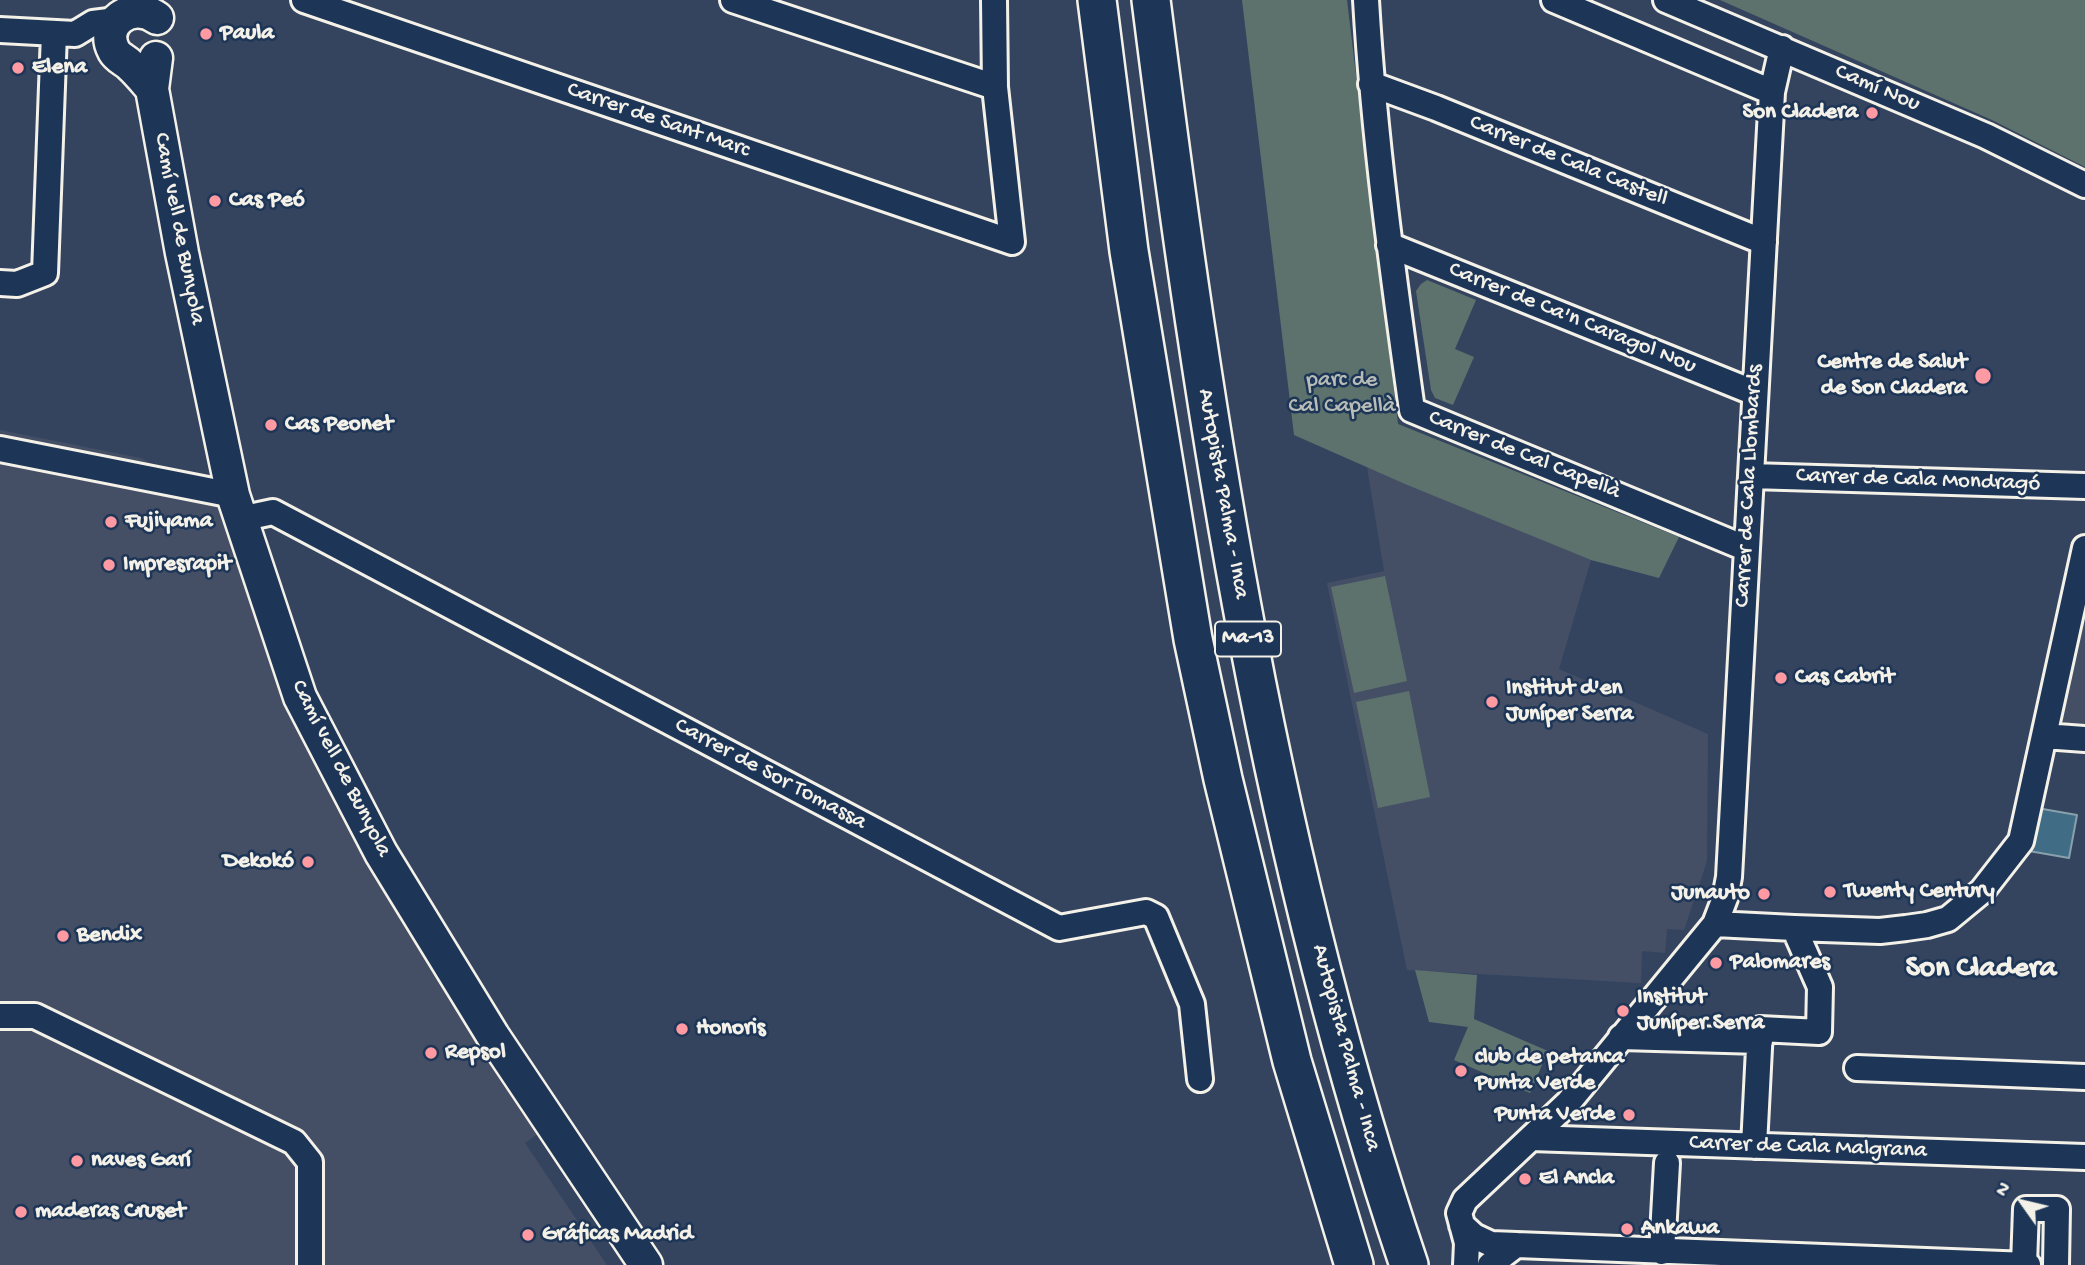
<!DOCTYPE html>
<html>
<head>
<meta charset="utf-8">
<style>
  body { margin:0 }
  #map { position:relative; width:2085px; height:1265px; overflow:hidden; background:#34445f; font-family:"Gochi Hand",sans-serif }
  canvas { display:block }
  .north { position:absolute; left:1987px; top:1167px; width:70px; height:70px; -webkit-text-stroke:5px #1d3557; paint-order:stroke; rotate:304deg; font-size:19px; font-weight:700; line-height:28px; text-align:center; color:#f4f1e8 }
  .north::after { content:''; display:block; margin:auto; width:24px; height:32px; background:#f4f1e8; clip-path:polygon(50% 0,100% 100%,50% 72%,0 100%) }
</style>
</head>
<body>
<div id="map">
<canvas width="2085" height="1265"></canvas>
<div class="north">N</div>
</div>
<script>
const g = document.querySelector('canvas').getContext('2d');
g.lineJoin = 'round';
function fill(path, color) {
  g.fillStyle = color;
  g.fill(path, 'evenodd');
}
function trace(path, color, width, dash) {
  g.strokeStyle = color;
  g.lineWidth = width;
  g.lineCap = dash ? 'butt' : 'round';
  g.setLineDash(dash || []);
  g.stroke(path);
}
function write(font, color, halo, rows, align = 'center') {
  g.font = font + ' "Gochi Hand",sans-serif';
  g.lineWidth = 5;
  g.setLineDash([]);
  g.textBaseline = 'middle';
  g.strokeStyle = halo;
  g.fillStyle = color;
  for (const [text, x, y, turn = 0] of rows) {
    g.save();
    g.translate(x, y);
    g.rotate((+turn || 0) * Math.PI / 180);
    g.textAlign = isNaN(turn) ? turn : align;
    if (halo) g.strokeText(text, 0, 0);
    g.fillText(text, 0, 0);
    g.restore();
  }
}
const built = new Path2D(`
  M0,430L141,458L226,508L300,697L552,1124L525,1143L607,1265H0Z
  M1367,467L1591,560L1559,669L1708,734L1707,861L1684,930L1667,929L1665,953L1642,951L1641,983L1407,970L1327,583L1384,571Z
  M2085,610V735L2057,733Z`);
const green = new Path2D(`
  M1242,0H1347L1398,424L1679,537L1659,578L1591,560L1405,484L1294,435Z
  M1720,0H2085V167L1992,120Z
  M1427,280L1476,300L1455,349L1474,357L1453,405L1435,398L1431,390L1416,291L1421,284Z
  M1385,576L1407,681L1354,693L1331,587Z
  M1409,691L1430,797L1378,808L1356,702Z
  M1415,970L1477,975L1474,1019L1548,1051L1530,1093L1454,1060L1468,1027L1429,1022Z`);
const water = new Path2D(`
  M2037,808L2077,815L2069,858L2029,851Z`);
const minor = new Path2D(`
  M304,0L1012,242L995,87L994,0
  M733,0L995,87
  M1366,0C1374,138 1393,274 1412,410L1745,548
  M1554,0L1772,92
  M1666,0L1986,136L2085,185
  M0,30L75,34L93,23L117,20
  M1371,84L1436,108L1764,242
  M1389,245L1755,393
  M0,283L17,284L45,273L54,33
  M0,449L233,495
  M1751,476L2085,486
  M240,519L273,512L1059,928L1146,912L1156,917L1192,1004L1200,1079
  M2044,736L2085,739
  M1715,924L1794,928L1880,931L1906,928L1927,925L1948,919L1982,891L2021,841L2085,548
  M0,1016H35L294,1142L310,1162V1265
  M1621,1037L1760,1041
  M1857,1068L2085,1077
  M1531,1138L2085,1157
  M1754,1146L1760,1029L1819,1032L1820,987L1794,928
  M1462,1225L1474,1236L1491,1244L2028,1265
  M1662,1252L1667,1163
  M1466,1265L1467,1243L1459,1213L1465,1200L1568,1103L1715,924L1725,898L1729,877L1772,92L1782,48
  M1490,1265L1516,1245
  M2024,1265L2026,1209H2057L2056,1265`);
const major = new Path2D(`
  M156,58L152,89L182,253L233,495L300,697L381,853L493,1036L646,1265
  M152,89C145,81 138,72 130,65C125,60 118,58 114,51C99,23 132,0 157,18`);
const highway = new Path2D(`
  M1097,0L1129,251L1193,639L1223,779L1292,1061L1354,1265
  M1151,0C1205,428 1270,855 1409,1265`);
const markers = [
  [206,34,7,"#ff9aa2"],
  [18,68,7,"#ff9aa2"],
  [1872,113,7,"#ff9aa2"],
  [215,201,7,"#ff9aa2"],
  [1983,376,9,"#ff9aa2"],
  [271,425,7,"#ff9aa2"],
  [111,522,7,"#ff9aa2"],
  [109,565,7,"#ff9aa2"],
  [1781,678,7,"#ff9aa2"],
  [1492,702,7,"#ff9aa2"],
  [308,862,7,"#ff9aa2"],
  [1830,892,7,"#ff9aa2"],
  [1764,894,7,"#ff9aa2"],
  [63,936,7,"#ff9aa2"],
  [1716,963,7,"#ff9aa2"],
  [1623,1011,7,"#ff9aa2"],
  [682,1029,7,"#ff9aa2"],
  [431,1053,7,"#ff9aa2"],
  [1461,1071,7,"#ff9aa2"],
  [1629,1115,7,"#ff9aa2"],
  [77,1161,7,"#ff9aa2"],
  [1525,1179,7,"#ff9aa2"],
  [21,1212,7,"#ff9aa2"],
  [1627,1229,7,"#ff9aa2"],
  [528,1235,7,"#ff9aa2"]
];
const shields = [
  [1248,639,66]
];
const shieldNames = [
  ["Ma-13",1248,639]
];
const poiNames = [
  ["Paula",220,34],
  ["Elena",32,68],
  ["Son Cladera",1858,113,"right"],
  ["Cas Peó",229,201],
  ["Centre de Salut",1967,363,"right"],
  ["de Son Cladera",1967,389,"right"],
  ["Cas Peonet",285,425],
  ["Fujiyama",125,522],
  ["Impresrapit",123,565],
  ["Cas Cabrit",1795,678],
  ["Institut d'en",1506,689],
  ["Juníper Serra",1506,715],
  ["Dekokó",294,862,"right"],
  ["Twenty Century",1844,892],
  ["Junauto",1750,894,"right"],
  ["Bendix",77,936],
  ["Palomares",1730,963],
  ["Institut",1637,998],
  ["Juníper Serra",1637,1024],
  ["Honoris",696,1029],
  ["Repsol",445,1053],
  ["club de petanca",1475,1058],
  ["Punta Verde",1475,1084],
  ["Punta Verde",1615,1115,"right"],
  ["naves Garí",91,1161],
  ["El Ancla",1539,1179],
  ["maderas Cruset",35,1212],
  ["Ankawa",1641,1229],
  ["Gráficas Madrid",542,1235]
];
const streetNames = [
  ["Camí Nou",1877,89,23],
  ["Carrer de Sant Marc",658,121,19],
  ["Carrer de Cala Castell",1568,162,22],
  ["Camí vell de Bunyola",178,229,79],
  ["Carrer de Ca'n Caragol Nou",1572,319,22],
  ["Carrer de Cal Capellà",1524,456,22],
  ["Carrer de Cala Mondragó",1918,481,2],
  ["Carrer de Cala Llombards",1750,486,-87],
  ["Autopista Palma - Inca",1222,494,80],
  ["Camí vell de Bunyola",340,769,63],
  ["Carrer de Sor Tomassa",770,775,28],
  ["Autopista Palma - Inca",1345,1048,75],
  ["Carrer de Cala Malgrana",1808,1148,2]
];
const parkNames = [
  ["parc de",1342,381],
  ["Cal Capellà",1342,407]
];
const districtNames = [
  ["Son Cladera",1981,970]
];
fill(built, '#444f65');
fill(green, '#5d726d');
fill(water, '#406c85');
trace(water, '#88a1ad', 2);
trace(minor, '#f4f1e8', 30);
trace(major, '#f4f1e8', 37);
trace(highway, '#f4f1e8', 42);
trace(minor, '#1d3557', 24);
trace(major, '#1d3557', 32);
trace(highway, '#1d3557', 37);
for (const [x, y, r, color] of markers) {
  const dot = new Path2D();
  dot.arc(x, y, r, 0, 2 * Math.PI);
  g.fillStyle = color;
  g.fill(dot);
  trace(dot, '#1d3557', 2.5);
}
for (const [x, y, w] of shields) {
  const box = new Path2D();
  box.roundRect(x - w / 2, y - 17.5, w, 35, 5);
  g.fillStyle = '#1d3557';
  g.fill(box);
  trace(box, '#f4f1e8', 2);
}
write('bold 21px', '#f4f1e8', null, shieldNames);
write('bold 23px', '#f4f1e8', '#1d3557', poiNames, 'left');
write('23px', '#f4f1e8', '#1d3557', streetNames);
write('23px', '#b8beb7', '#1d3557', parkNames);
write('bold 30px', '#f4f1e8', '#1d3557', districtNames);
</script>
</body>
</html>
